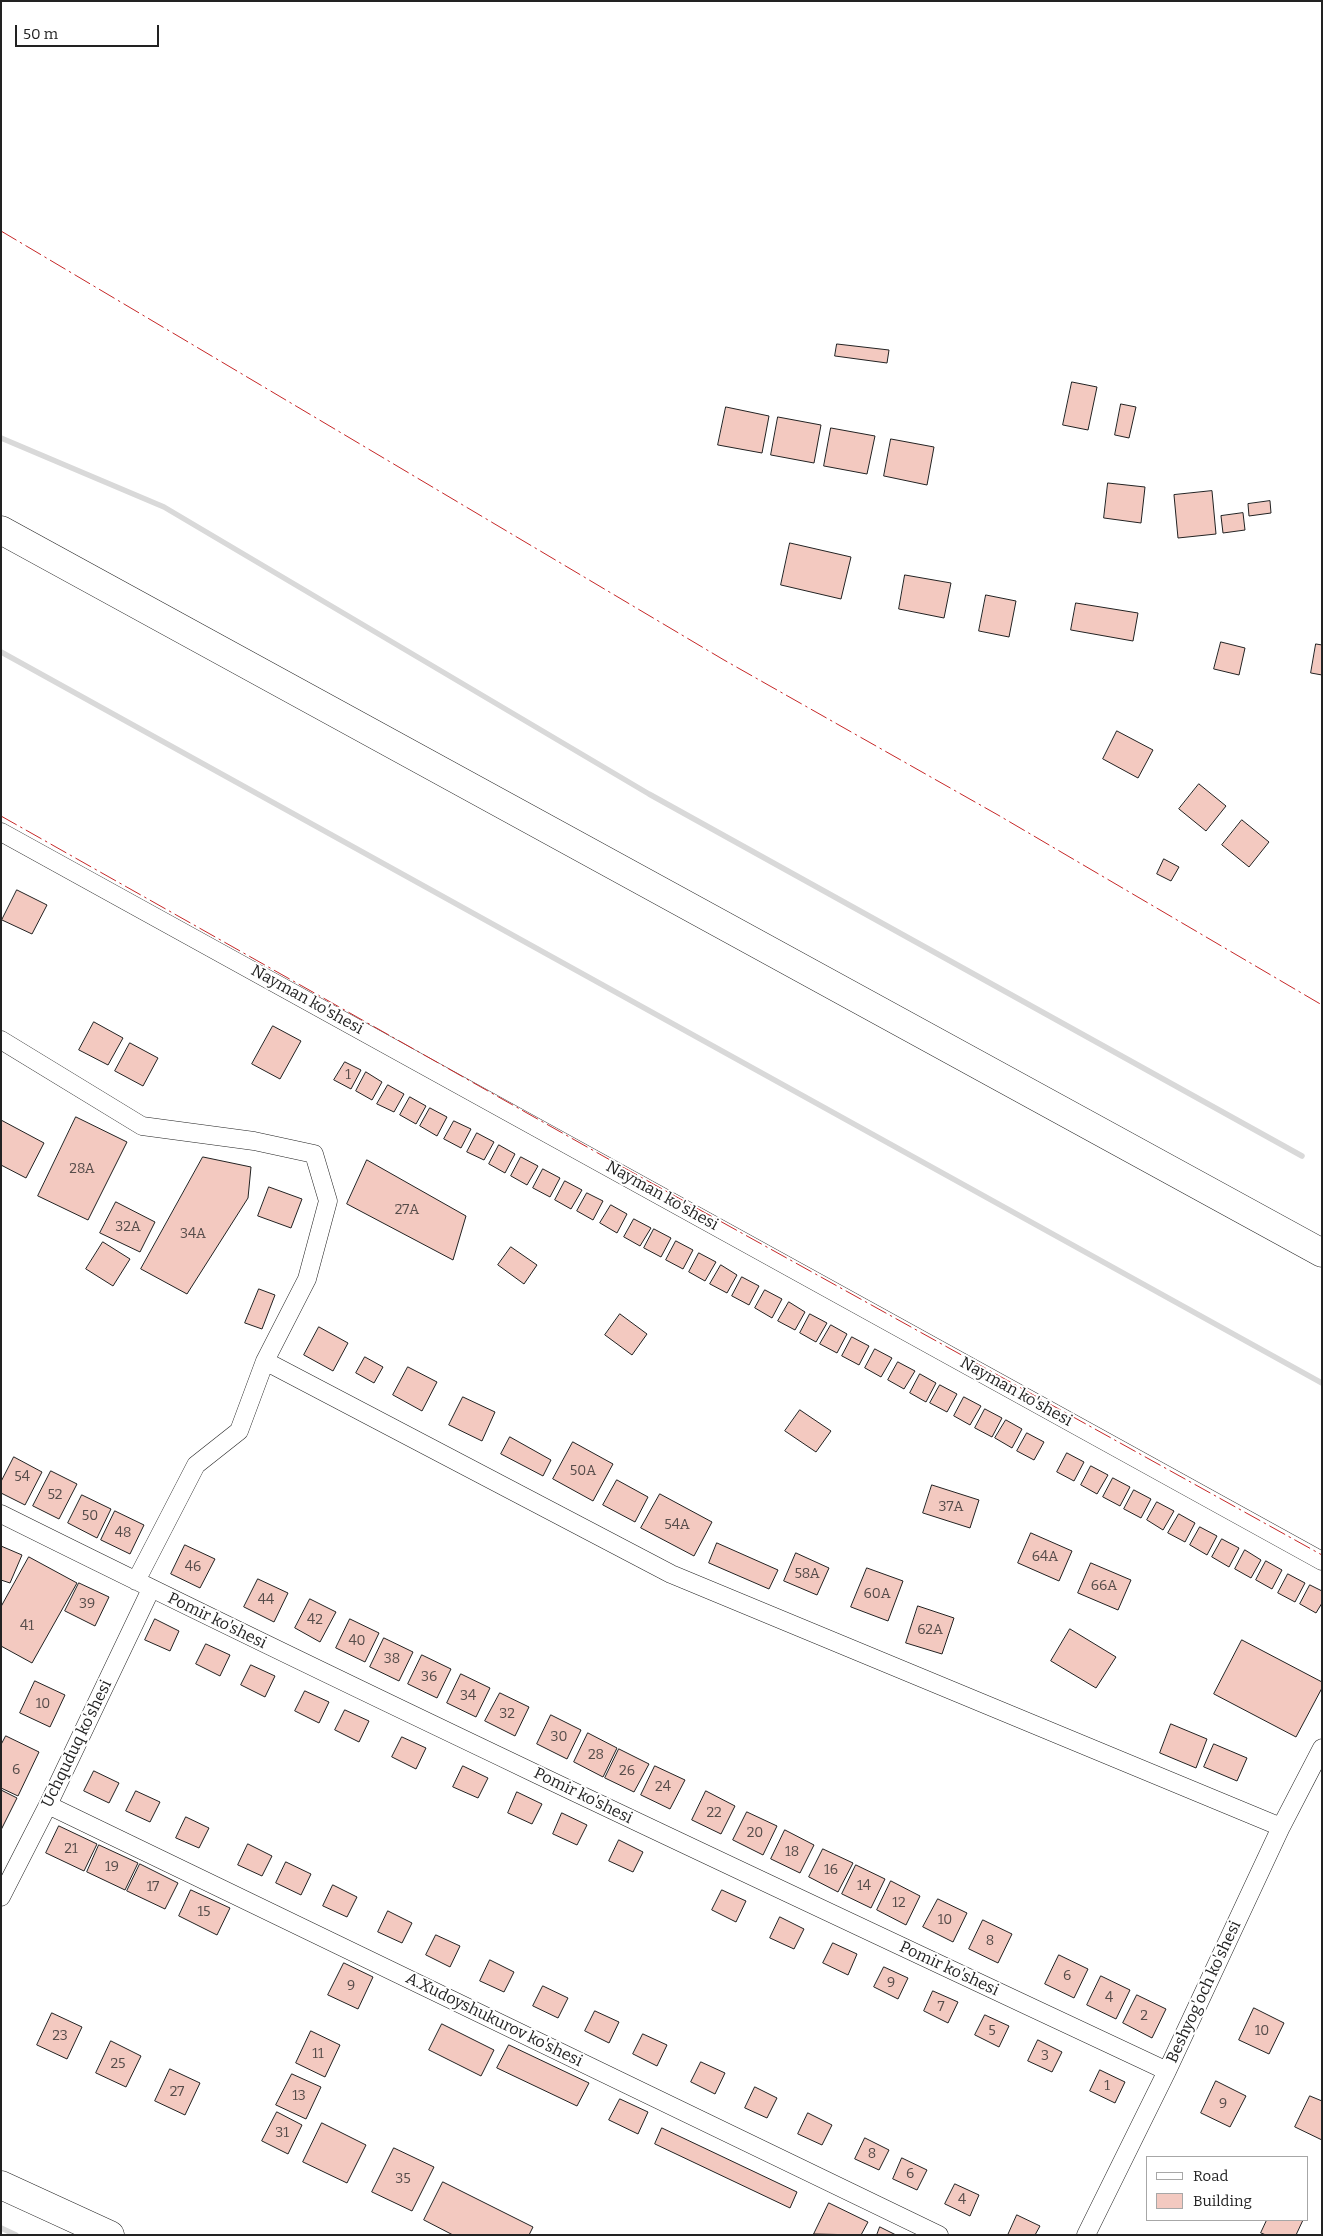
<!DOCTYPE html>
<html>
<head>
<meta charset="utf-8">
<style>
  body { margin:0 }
  #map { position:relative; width:1323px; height:2236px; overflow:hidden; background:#fff; font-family:Bitter,serif }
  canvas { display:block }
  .frame { position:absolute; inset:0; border:2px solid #222; pointer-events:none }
  .legend { position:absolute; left:1146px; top:2156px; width:162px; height:65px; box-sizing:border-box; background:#fff; border:1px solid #a7a7a7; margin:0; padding:6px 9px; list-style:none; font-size:15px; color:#222 }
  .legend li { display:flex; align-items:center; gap:10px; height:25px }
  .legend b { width:25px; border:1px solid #a7a7a7 }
  .scale { position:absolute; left:15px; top:25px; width:144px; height:22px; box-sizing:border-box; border:2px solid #222; border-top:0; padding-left:6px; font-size:15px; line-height:18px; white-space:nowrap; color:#222; -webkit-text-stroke:4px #fff; paint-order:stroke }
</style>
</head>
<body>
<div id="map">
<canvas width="1323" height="2236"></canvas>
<div class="frame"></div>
<ul class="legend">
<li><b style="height:6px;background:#fff"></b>Road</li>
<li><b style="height:14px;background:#f3c9c0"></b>Building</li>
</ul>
<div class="scale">50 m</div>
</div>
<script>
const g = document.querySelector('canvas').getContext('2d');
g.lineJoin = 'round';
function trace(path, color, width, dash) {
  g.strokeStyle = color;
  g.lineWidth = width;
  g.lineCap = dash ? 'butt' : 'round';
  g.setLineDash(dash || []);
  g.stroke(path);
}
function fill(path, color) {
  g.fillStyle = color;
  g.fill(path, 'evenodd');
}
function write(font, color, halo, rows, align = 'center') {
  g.font = font + ' Bitter,serif';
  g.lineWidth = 4;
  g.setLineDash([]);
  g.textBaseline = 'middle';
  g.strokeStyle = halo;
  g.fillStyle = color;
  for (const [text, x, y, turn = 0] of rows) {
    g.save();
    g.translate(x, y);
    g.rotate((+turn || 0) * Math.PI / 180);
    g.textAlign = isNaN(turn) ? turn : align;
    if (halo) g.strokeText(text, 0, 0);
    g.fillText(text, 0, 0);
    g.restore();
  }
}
const stream = new Path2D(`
  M1,438L164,507L649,794L1302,1156
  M1,652L1322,1383
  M1,2228L16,2235`);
const building = new Path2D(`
  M837,344L889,350L887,363L835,356Z
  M1072,382L1097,387L1088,430L1063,425Z
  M1121,404L1136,407L1129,438L1115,435Z
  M726,407L769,416L762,453L718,445Z
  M778,417L821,425L814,463L771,455Z
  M831,428L875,436L867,474L824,466Z
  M891,439L934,447L927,485L884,476Z
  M1108,483L1145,487L1141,523L1104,518Z
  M1212,491L1216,534L1178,538L1174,495Z
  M1270,501L1271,513L1249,516L1248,504Z
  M1243,513L1245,530L1223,533L1221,516Z
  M790,543L851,557L841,599L781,585Z
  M905,575L951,583L944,618L899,609Z
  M986,595L1016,601L1009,637L979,631Z
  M1076,603L1138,613L1133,641L1071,630Z
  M1221,642L1245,648L1239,675L1214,669Z
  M1316,644L1322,645V675L1311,673Z
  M1117,731L1153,750L1138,778L1103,759Z
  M1199,784L1226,806L1206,831L1179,809Z
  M1242,820L1269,842L1249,867L1222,845Z
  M1164,859L1179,867L1171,881L1157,874Z
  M17,890L47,905L32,934L2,920Z
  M94,1022L123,1038L108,1065L79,1050Z
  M273,1026L301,1041L280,1079L252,1064Z
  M130,1043L158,1058L143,1086L115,1071Z
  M345,1062L361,1070L351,1089L334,1080Z
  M366,1072L382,1082L372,1100L356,1091Z
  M388,1085L404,1094L394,1112L377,1104Z
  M410,1097L426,1106L416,1124L400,1115Z
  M430,1108L447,1117L437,1136L420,1126Z
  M76,1117L127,1142L88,1220L38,1196Z
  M1,1120L44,1143L26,1178L1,1165Z
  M454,1121L471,1129L461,1148L444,1139Z
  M477,1133L494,1142L484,1160L467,1152Z
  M499,1145L515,1154L505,1173L489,1164Z
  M203,1157L251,1167L248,1198L187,1294L141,1269Z
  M521,1157L538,1166L527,1185L511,1176Z
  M367,1160L466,1216L453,1260L347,1204Z
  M543,1169L560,1178L550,1197L533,1188Z
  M565,1181L582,1190L571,1209L555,1200Z
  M269,1187L302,1199L291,1228L258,1216Z
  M587,1193L603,1201L593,1220L577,1211Z
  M116,1202L155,1222L140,1252L100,1233Z
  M611,1205L627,1214L617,1233L600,1223Z
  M634,1219L651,1228L640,1246L624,1237Z
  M654,1229L671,1238L661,1257L644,1248Z
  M676,1241L693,1250L683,1269L666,1260Z
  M103,1242L130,1259L113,1286L86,1269Z
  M511,1247L537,1265L524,1284L498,1265Z
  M699,1253L716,1262L705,1281L689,1272Z
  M721,1265L737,1275L727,1293L710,1284Z
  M742,1277L759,1286L749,1305L732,1296Z
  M259,1289L275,1295L262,1329L245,1323Z
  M765,1290L782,1299L772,1318L755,1308Z
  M789,1302L805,1312L795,1330L778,1321Z
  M620,1314L647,1334L632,1355L605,1335Z
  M810,1314L827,1323L816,1342L800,1333Z
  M831,1325L847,1334L837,1353L820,1344Z
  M319,1327L348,1343L333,1371L304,1355Z
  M852,1337L869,1346L859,1365L842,1356Z
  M875,1349L892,1358L881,1377L865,1368Z
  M365,1357L383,1367L374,1383L356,1373Z
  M898,1362L915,1371L904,1389L888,1380Z
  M408,1367L437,1382L422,1411L393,1395Z
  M920,1374L936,1383L926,1402L910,1393Z
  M940,1385L957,1394L947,1412L930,1403Z
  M463,1397L495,1412L482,1441L449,1425Z
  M964,1397L981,1406L970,1425L954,1416Z
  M985,1409L1002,1418L992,1437L975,1428Z
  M800,1410L831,1431L816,1452L785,1431Z
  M1006,1420L1022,1429L1012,1448L995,1438Z
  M1027,1433L1044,1442L1034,1460L1017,1451Z
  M510,1437L551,1460L543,1476L501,1454Z
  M573,1442L613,1464L593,1501L553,1479Z
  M1067,1453L1084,1462L1074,1481L1057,1472Z
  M14,1457L42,1472L25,1505L1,1493V1482Z
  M1091,1466L1108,1475L1097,1494L1081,1485Z
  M51,1471L77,1484L59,1519L33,1506Z
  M1113,1478L1130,1487L1120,1506L1103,1497Z
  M617,1480L648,1497L635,1522L603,1505Z
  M932,1485L979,1500L970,1528L923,1513Z
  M1134,1490L1151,1499L1141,1518L1124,1509Z
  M660,1494L712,1522L694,1556L641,1528Z
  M82,1495L111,1509L97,1538L68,1523Z
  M1157,1502L1174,1511L1163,1530L1147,1520Z
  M115,1511L144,1525L130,1554L101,1540Z
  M1179,1514L1195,1523L1185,1542L1168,1533Z
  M1200,1527L1217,1536L1207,1555L1190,1545Z
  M1031,1533L1072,1551L1059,1581L1018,1563Z
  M1222,1539L1239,1548L1229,1567L1212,1557Z
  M717,1543L778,1570L769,1589L709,1563Z
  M185,1545L215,1559L200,1588L171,1574Z
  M1,1546L22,1555L10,1583L1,1580Z
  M1245,1550L1261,1560L1251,1578L1235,1569Z
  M796,1553L829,1568L817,1595L784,1581Z
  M29,1557L77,1583L32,1663L1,1646V1607Z
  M1266,1561L1282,1570L1272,1589L1256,1580Z
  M1091,1563L1131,1580L1118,1610L1078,1593Z
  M867,1568L903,1581L888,1621L851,1607Z
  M1288,1574L1305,1583L1295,1602L1278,1593Z
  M258,1579L288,1593L274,1622L244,1607Z
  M79,1583L109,1597L95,1626L65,1611Z
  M1310,1585L1322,1591V1603L1316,1613L1300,1604Z
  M310,1599L336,1612L320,1642L295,1628Z
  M918,1606L954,1618L942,1654L906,1643Z
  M155,1619L179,1631L170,1651L145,1640Z
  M350,1619L379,1633L365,1662L336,1648Z
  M1070,1629L1116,1657L1096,1688L1051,1661Z
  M384,1638L413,1652L399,1681L370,1667Z
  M1242,1640L1322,1682V1688L1296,1737L1214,1694Z
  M206,1644L230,1655L220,1676L196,1664Z
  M422,1655L451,1669L437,1698L408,1684Z
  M251,1665L275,1676L265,1697L241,1685Z
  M461,1674L490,1688L476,1717L447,1703Z
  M35,1681L65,1695L50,1727L20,1713Z
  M305,1691L329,1702L319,1723L295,1711Z
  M500,1693L529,1707L515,1736L485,1721Z
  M345,1710L369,1721L359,1742L335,1730Z
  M551,1715L581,1730L567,1759L537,1744Z
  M1171,1724L1207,1739L1196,1768L1160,1753Z
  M588,1733L617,1748L603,1777L574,1762Z
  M6,1736L39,1752L18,1796L1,1788V1745Z
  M402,1737L426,1748L416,1769L392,1757Z
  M1214,1744L1247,1758L1237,1781L1204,1767Z
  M619,1749L649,1764L634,1792L605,1778Z
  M463,1766L488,1778L478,1798L453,1787Z
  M655,1766L685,1780L670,1809L641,1795Z
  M94,1771L119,1783L109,1803L84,1791Z
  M1,1790L17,1798L1,1830Z
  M136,1791L160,1802L150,1822L126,1811Z
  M706,1791L735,1806L721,1834L692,1820Z
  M517,1792L542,1804L532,1824L508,1813Z
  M747,1812L777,1826L763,1855L733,1840Z
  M562,1813L587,1825L577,1845L553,1834Z
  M186,1817L209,1828L199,1848L176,1838Z
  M59,1826L97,1844L84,1871L46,1853Z
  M785,1830L814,1845L800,1873L771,1859Z
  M619,1840L643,1852L633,1872L609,1861Z
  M248,1844L272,1856L262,1876L238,1865Z
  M99,1845L138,1863L125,1890L87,1872Z
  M823,1849L853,1863L838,1892L809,1877Z
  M286,1862L311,1874L301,1895L276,1883Z
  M140,1864L178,1883L165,1909L127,1891Z
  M856,1865L885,1879L871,1908L842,1894Z
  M891,1881L920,1896L906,1925L877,1910Z
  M333,1885L357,1897L347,1917L323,1906Z
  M191,1890L230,1908L217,1935L179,1916Z
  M722,1890L746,1901L736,1922L712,1910Z
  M938,1899L967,1913L953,1942L923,1927Z
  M388,1911L412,1923L402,1943L378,1932Z
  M780,1917L804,1929L794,1949L770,1938Z
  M983,1920L1012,1934L998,1963L969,1949Z
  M436,1935L460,1946L450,1967L426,1955Z
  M833,1943L857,1954L848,1975L823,1963Z
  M1059,1955L1088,1969L1074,1998L1045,1984Z
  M490,1960L514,1972L504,1992L480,1981Z
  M344,1963L373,1977L358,2009L328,1995Z
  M884,1967L908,1978L898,1999L874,1987Z
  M1101,1976L1130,1990L1116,2019L1087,2005Z
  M543,1986L568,1998L558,2018L533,2006Z
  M933,1991L958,2002L948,2023L924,2011Z
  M1137,1995L1166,2009L1152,2038L1123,2023Z
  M1254,2008L1284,2023L1269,2054L1239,2040Z
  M595,2011L619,2022L609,2043L585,2031Z
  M52,2013L82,2027L67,2059L37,2045Z
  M985,2015L1009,2026L999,2047L975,2035Z
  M442,2024L494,2050L481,2076L429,2050Z
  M311,2031L340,2045L325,2077L296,2063Z
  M643,2034L667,2045L657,2066L633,2054Z
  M1038,2040L1062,2052L1052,2072L1028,2061Z
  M111,2041L141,2056L126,2087L96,2073Z
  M509,2045L589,2083L577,2106L497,2068Z
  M701,2062L725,2073L715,2094L691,2082Z
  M170,2069L200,2083L185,2115L155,2101Z
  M1100,2070L1125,2082L1115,2103L1090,2091Z
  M292,2074L321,2087L306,2119L276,2105Z
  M1216,2081L1246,2096L1230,2127L1201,2113Z
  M755,2087L777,2098L767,2118L745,2108Z
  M1310,2096L1322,2101V2140L1295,2127Z
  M620,2099L648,2112L638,2134L609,2120Z
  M277,2112L302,2125L288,2154L262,2141Z
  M808,2113L832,2125L822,2145L798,2134Z
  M322,2123L366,2145L347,2183L303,2162Z
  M662,2128L797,2192L790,2208L655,2144Z
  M865,2138L889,2150L879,2170L855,2159Z
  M394,2148L434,2167L412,2211L372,2192Z
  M902,2158L927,2170L917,2190L893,2179Z
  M443,2182L533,2227L529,2235H453L424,2220Z
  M955,2184L979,2195L970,2216L945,2204Z
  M829,2203L868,2222L861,2235L814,2234Z
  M1017,2215L1040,2226L1035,2235H1008Z
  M1267,2220H1303L1296,2235H1266L1261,2233Z
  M880,2227L896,2235H877Z`);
const street = new Path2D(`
  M1,832L1322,1561
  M1,1040L142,1126L254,1141L314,1154L328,1201L307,1279L265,1361L239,1431L196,1465L136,1581
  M265,1361L671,1574L1281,1827
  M1,1514C387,1706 777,1888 1167,2071
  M48,1805L939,2235
  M1,1897L48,1805L151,1589
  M1086,2235L1167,2071L1281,1827L1322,1748`);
const primary = new Path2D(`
  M1,2185L110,2235`);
const highway = new Path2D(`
  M1,530L1322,1253`);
const power = new Path2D(`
  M1,231L724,660L998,815L1322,1005
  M1,816L619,1165L1322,1555`);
const numberNames = [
  ["1",348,1075],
  ["28A",82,1169],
  ["27A",407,1210],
  ["32A",128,1227],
  ["34A",193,1234],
  ["50A",583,1471],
  ["54",22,1477],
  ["52",55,1495],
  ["37A",951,1507],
  ["50",90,1516],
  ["54A",677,1525],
  ["48",123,1533],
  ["64A",1045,1557],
  ["46",193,1567],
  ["58A",807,1574],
  ["66A",1104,1586],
  ["60A",877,1594],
  ["44",266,1600],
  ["39",87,1604],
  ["42",315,1620],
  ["41",27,1626],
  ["62A",930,1630],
  ["40",357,1641],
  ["38",392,1659],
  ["36",429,1677],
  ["34",468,1696],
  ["10",43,1704],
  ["32",507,1714],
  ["30",559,1737],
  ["28",596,1755],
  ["6",16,1770],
  ["26",627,1771],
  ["24",663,1787],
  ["22",714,1813],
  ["20",755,1833],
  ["21",71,1849],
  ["18",792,1852],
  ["19",112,1867],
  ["16",831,1870],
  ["14",864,1886],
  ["17",153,1887],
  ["12",899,1903],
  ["15",204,1912],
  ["10",945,1920],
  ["8",990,1941],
  ["6",1067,1976],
  ["9",891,1983],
  ["9",351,1986],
  ["4",1109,1998],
  ["7",941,2007],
  ["2",1144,2016],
  ["5",992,2031],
  ["10",1262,2031],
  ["23",60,2036],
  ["11",318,2054],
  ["3",1045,2056],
  ["25",118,2064],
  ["1",1107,2086],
  ["27",177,2092],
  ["13",299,2096],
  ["9",1223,2104],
  ["31",282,2133],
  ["8",872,2154],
  ["6",910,2174],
  ["35",403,2179],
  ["4",962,2200]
];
const streetNames = [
  ["Nayman ko'shesi",307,1000,29],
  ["Nayman ko'shesi",662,1196,29],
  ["Nayman ko'shesi",1016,1392,29],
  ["Pomir ko'shesi",217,1621,26],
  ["Uchquduq ko'shesi",77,1744,-64],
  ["Pomir ko'shesi",583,1796,26],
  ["Pomir ko'shesi",949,1969,25],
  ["Beshyog'och ko'shesi",1204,1992,-65],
  ["A.Xudoyshukurov ko'shesi",494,2020,26]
];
trace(stream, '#d9d9d9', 5.5);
fill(building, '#f3c9c0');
trace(building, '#222', 1);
trace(street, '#222', 19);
trace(primary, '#222', 29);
trace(highway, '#222', 29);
trace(street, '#fff', 18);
trace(primary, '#fff', 28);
trace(highway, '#fff', 28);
trace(power, '#c62828', 1, [18, 4, 2.5, 4]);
write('14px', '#564c4a', null, numberNames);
write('16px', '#222', '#fff', streetNames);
</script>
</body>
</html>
